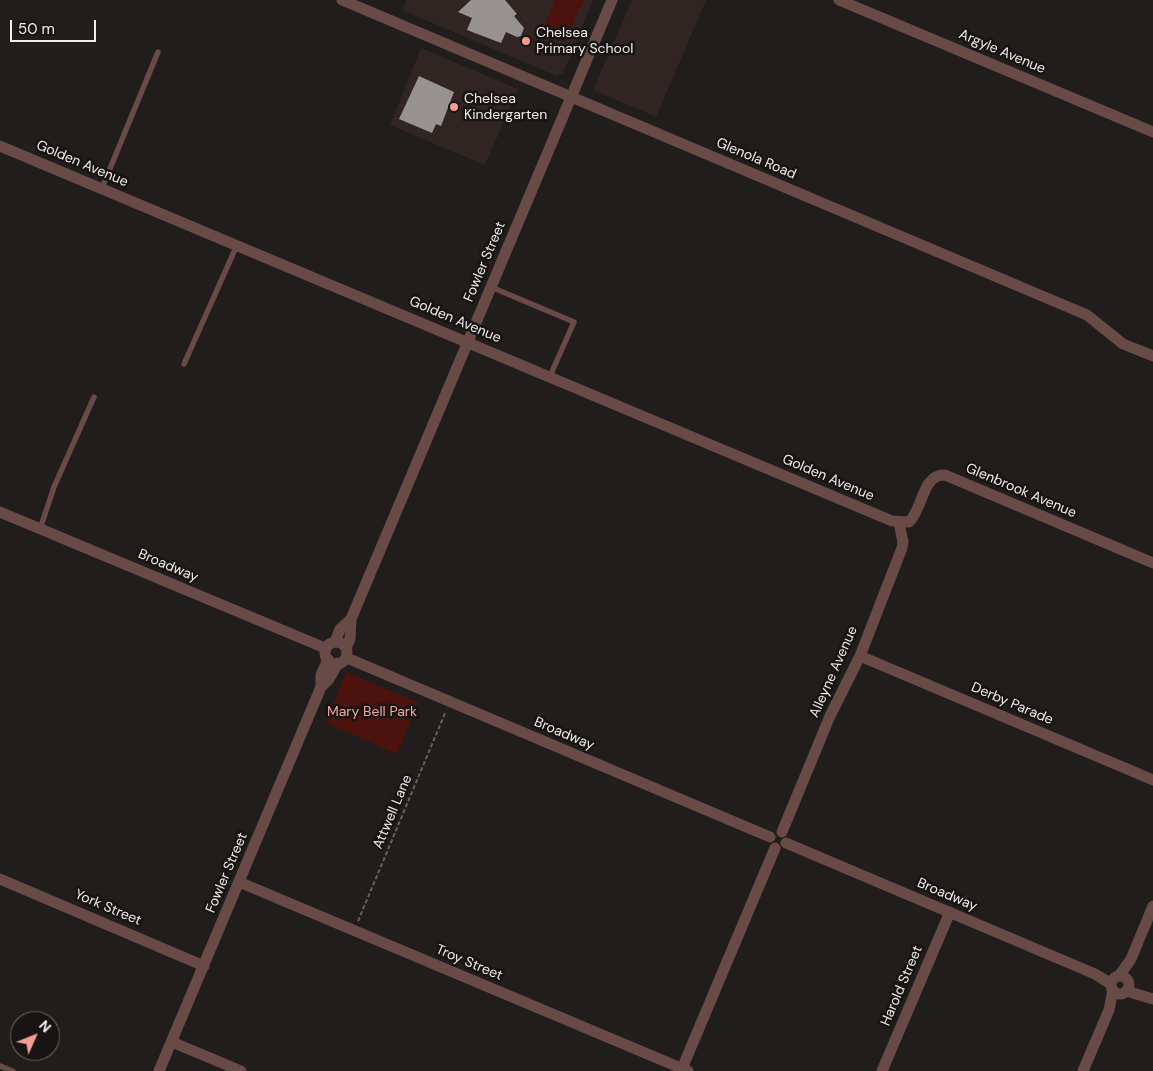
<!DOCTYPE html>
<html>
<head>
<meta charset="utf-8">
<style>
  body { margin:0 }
  #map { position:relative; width:1153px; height:1071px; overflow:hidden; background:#211d1c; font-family:"DM Sans",sans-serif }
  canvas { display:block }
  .north { position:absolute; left:10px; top:1011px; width:50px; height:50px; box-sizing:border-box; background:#181413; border:1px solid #6f6b6a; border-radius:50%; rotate:46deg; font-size:14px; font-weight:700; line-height:20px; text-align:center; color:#f1eded }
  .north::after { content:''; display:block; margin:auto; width:18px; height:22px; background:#f59c91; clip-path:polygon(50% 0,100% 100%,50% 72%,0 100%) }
  .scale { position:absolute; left:10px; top:20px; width:86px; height:22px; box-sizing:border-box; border:2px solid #f1eded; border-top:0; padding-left:6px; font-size:15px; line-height:18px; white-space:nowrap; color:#f1eded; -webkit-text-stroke:4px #181413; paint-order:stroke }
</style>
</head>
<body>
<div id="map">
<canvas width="1153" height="1071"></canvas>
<div class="north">N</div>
<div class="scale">50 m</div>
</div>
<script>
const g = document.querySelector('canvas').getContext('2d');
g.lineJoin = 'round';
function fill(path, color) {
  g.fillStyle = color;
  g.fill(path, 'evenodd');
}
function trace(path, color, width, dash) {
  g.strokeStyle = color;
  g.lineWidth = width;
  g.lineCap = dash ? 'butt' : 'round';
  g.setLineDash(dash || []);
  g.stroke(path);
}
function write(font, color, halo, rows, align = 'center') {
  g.font = font + ' "DM Sans",sans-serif';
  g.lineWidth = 5;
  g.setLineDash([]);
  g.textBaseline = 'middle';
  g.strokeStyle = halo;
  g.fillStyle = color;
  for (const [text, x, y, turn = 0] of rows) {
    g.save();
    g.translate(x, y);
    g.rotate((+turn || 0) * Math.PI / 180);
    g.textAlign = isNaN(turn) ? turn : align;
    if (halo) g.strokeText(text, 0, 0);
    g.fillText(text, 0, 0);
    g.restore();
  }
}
const built = new Path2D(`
  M406,0H593L563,73L557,76L402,10Z
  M632,0H706L656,117L593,90Z
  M421,48L518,89L485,165L390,125Z`);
const green = new Path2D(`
  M555,0H584L565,42L542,32Z
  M346,672L418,702L397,754L326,723Z`);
const building = new Path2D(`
  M471,0H505L517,14L514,16L524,28L521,36L517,37L506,32L501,43L467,30L472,18L458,12Z
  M419,76L454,92L441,126L436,124L432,133L399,119Z`);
const path = new Path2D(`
  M358,921L446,711`);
const service = new Path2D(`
  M102,188L158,52
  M491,287L574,322L550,376
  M184,364L237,245
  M40,529L54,487L94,397
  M0,1066L13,1071`);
const minor = new Path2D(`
  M342,0L1087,315L1123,344L1153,356
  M839,0L1153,132
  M0,146L892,521L909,522C923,509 922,474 945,475L1153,563
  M0,512L325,648
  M335,642L340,629L351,619
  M325 653a11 11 0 1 1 22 0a11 11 0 1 1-22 0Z
  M346,648L350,639L351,619L612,0
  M860,656L1153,780
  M347,658L770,837
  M321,687L329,679L338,663
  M782,832L830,716L860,656L902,548L903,542L899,523
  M786,843L1095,974L1111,984
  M0,879L204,966
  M239,882L688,1071
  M1119,976L1131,959L1153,906
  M1111 985a9 9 0 1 1 18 0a9 9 0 1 1-18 0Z
  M1126,991L1153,999
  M172,1042L241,1071
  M159,1071L321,687V675L328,659
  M681,1071L775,848
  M882,1071L950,912
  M1083,1071L1109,1010L1113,990`);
const markers = [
  [526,41,5,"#f59c91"],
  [454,107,5,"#f59c91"]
];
const poiNames = [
  ["Chelsea",536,33],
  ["Primary School",536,49],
  ["Chelsea",464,99],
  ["Kindergarten",464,115]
];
const streetNames = [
  ["Argyle Avenue",1002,52,23],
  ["Glenola Road",756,159,23],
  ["Golden Avenue",82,164,23],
  ["Fowler Street",485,262,-67],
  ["Golden Avenue",455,320,23],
  ["Golden Avenue",828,478,23],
  ["Glenbrook Avenue",1021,491,23],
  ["Broadway",168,566,23],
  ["Alleyne Avenue",834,672,-66],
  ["Derby Parade",1012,704,23],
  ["Broadway",564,734,23],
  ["Attwell Lane",393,812,-67],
  ["Fowler Street",227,873,-67],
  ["Broadway",947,895,23],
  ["York Street",108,908,23],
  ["Troy Street",469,963,23],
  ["Harold Street",902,986,-67]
];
const parkNames = [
  ["Mary Bell Park",372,712]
];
fill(built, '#302523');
fill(green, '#4c120e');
fill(building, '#989291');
trace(path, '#666261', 2, [4, 2.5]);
trace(service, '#684a46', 5.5);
trace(minor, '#684a46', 11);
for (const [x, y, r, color] of markers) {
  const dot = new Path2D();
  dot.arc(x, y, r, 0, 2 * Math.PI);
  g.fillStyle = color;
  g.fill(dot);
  trace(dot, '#181413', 2);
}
write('14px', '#f1eded', '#181413', poiNames, 'left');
write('14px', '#f1eded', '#181413', streetNames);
write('14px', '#f9a79c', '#181413', parkNames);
</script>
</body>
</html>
